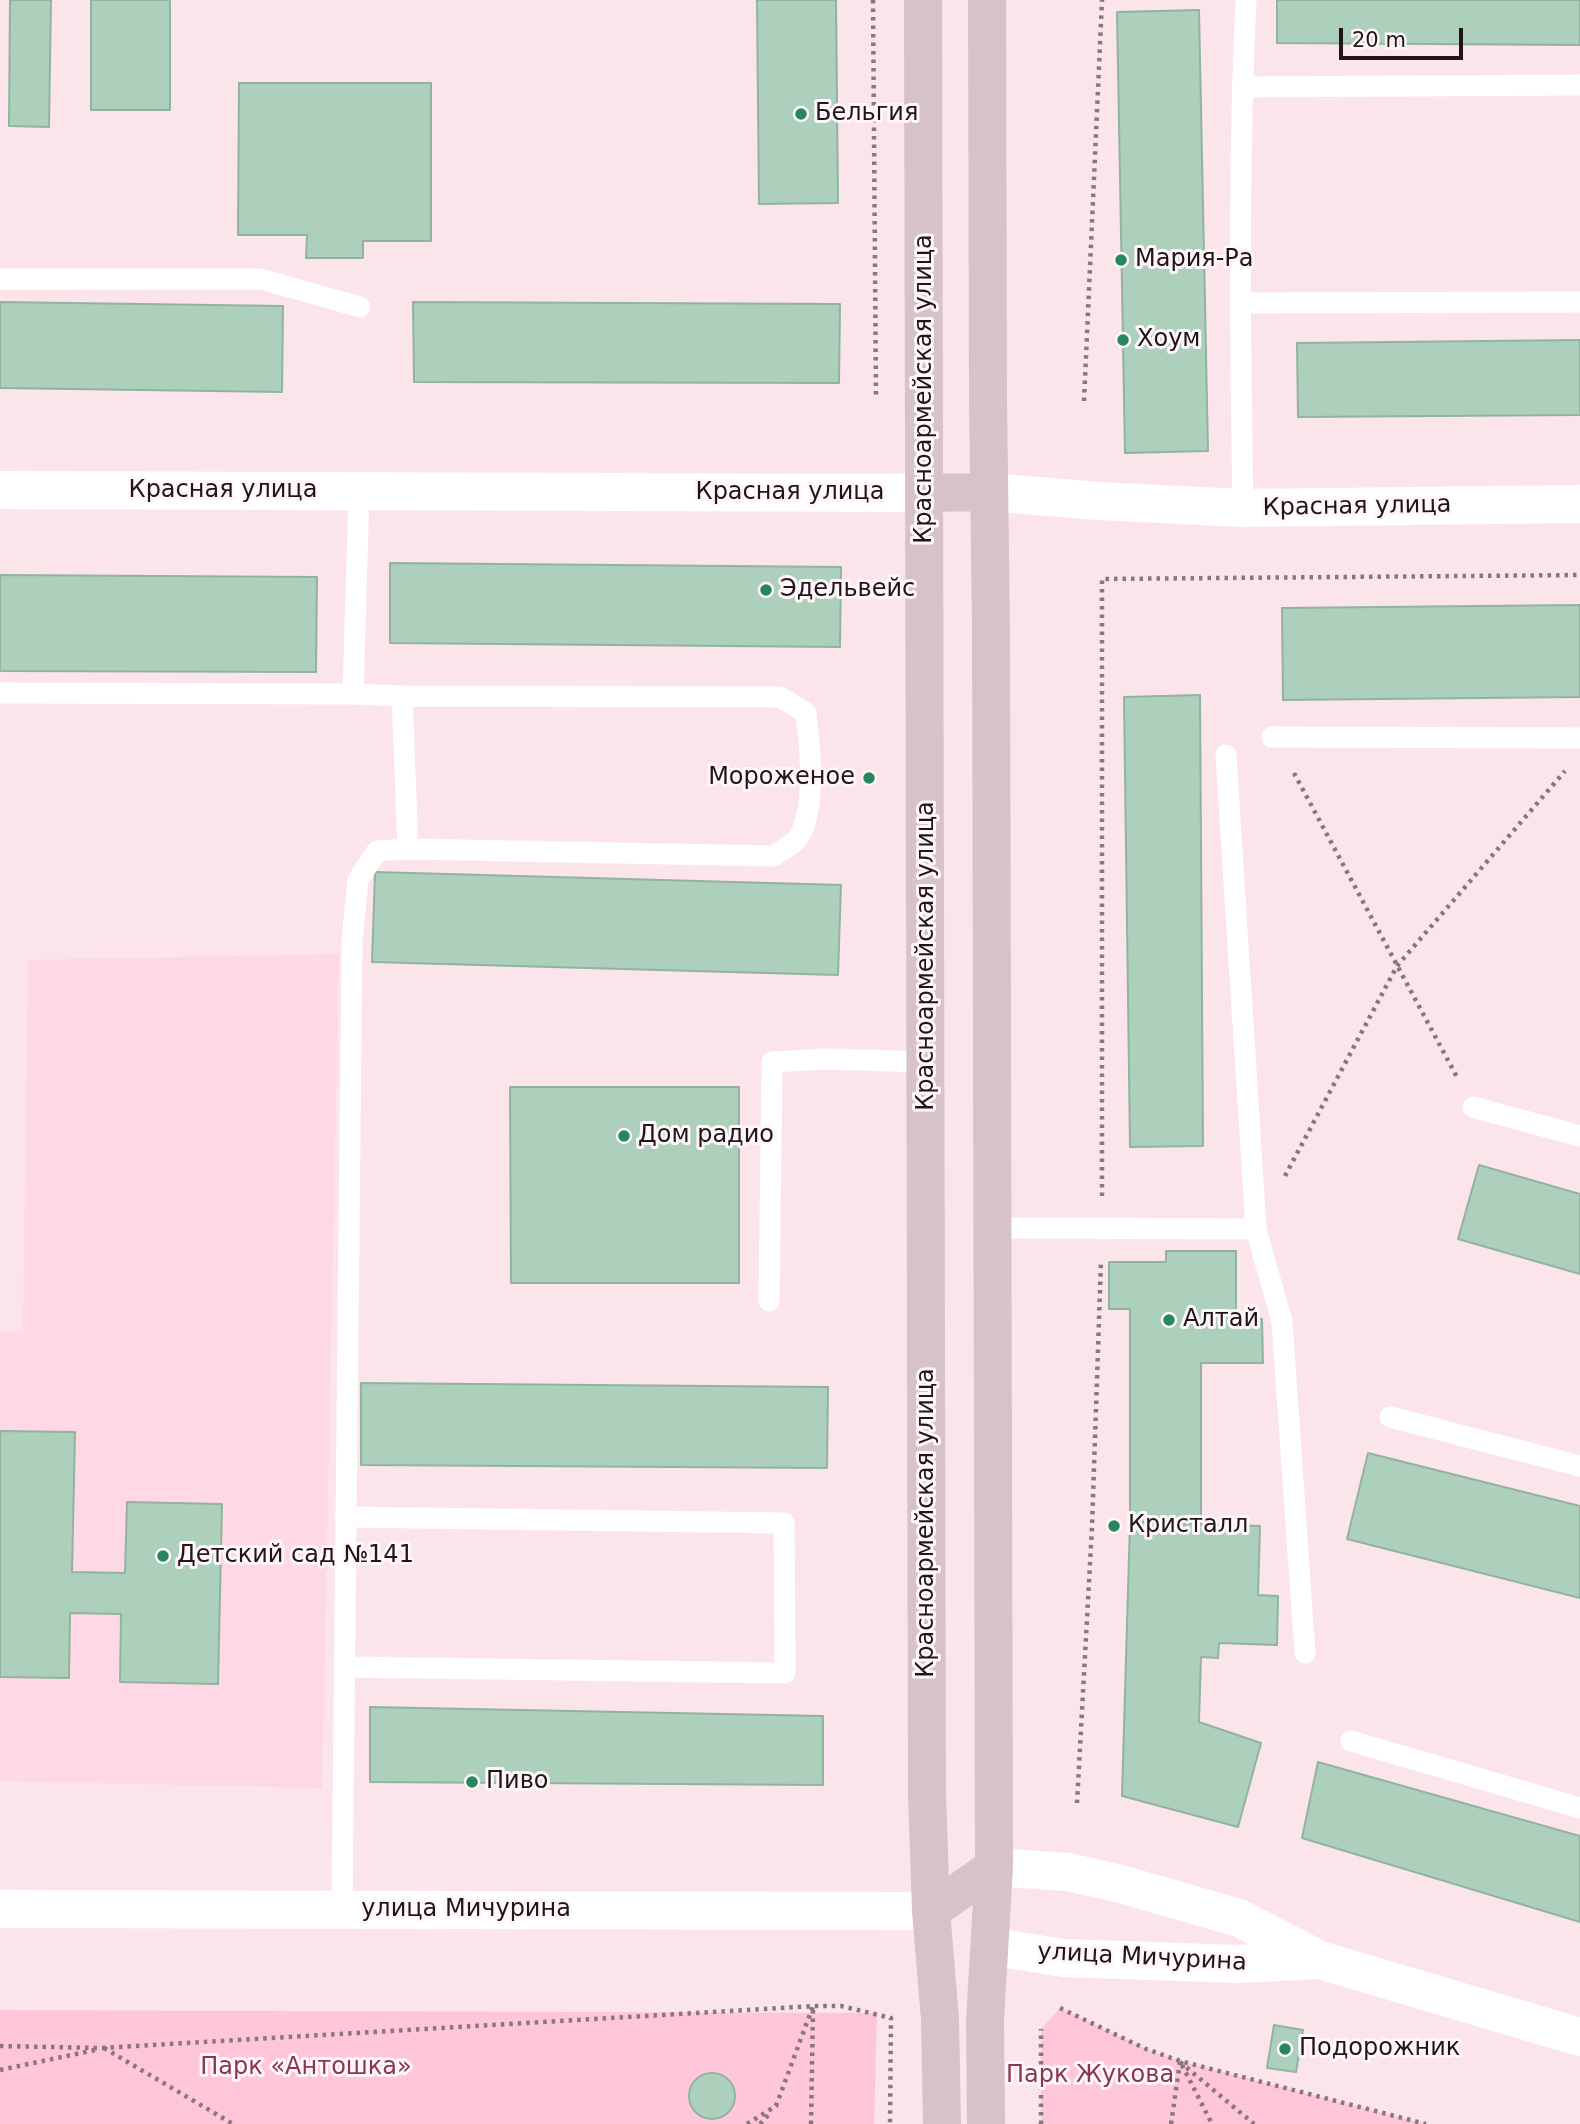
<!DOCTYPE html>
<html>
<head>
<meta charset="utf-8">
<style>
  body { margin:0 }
  #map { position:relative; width:1580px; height:2124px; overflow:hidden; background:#fce4eb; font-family:"DejaVu Sans",sans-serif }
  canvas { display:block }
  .scale { position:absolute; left:1339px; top:28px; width:124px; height:32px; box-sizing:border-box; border:4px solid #221519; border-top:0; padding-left:9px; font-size:21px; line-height:24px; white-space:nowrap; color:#221519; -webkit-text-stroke:5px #fef6f9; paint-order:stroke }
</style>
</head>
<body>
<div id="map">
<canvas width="1580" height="2124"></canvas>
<div class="scale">20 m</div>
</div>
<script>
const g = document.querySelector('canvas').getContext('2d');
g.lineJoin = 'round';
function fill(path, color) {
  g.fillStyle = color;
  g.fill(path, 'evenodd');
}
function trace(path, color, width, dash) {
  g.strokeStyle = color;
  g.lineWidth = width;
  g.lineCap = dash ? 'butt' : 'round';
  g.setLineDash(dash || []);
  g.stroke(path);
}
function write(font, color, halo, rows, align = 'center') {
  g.font = font + ' "DejaVu Sans",sans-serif';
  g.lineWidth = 6;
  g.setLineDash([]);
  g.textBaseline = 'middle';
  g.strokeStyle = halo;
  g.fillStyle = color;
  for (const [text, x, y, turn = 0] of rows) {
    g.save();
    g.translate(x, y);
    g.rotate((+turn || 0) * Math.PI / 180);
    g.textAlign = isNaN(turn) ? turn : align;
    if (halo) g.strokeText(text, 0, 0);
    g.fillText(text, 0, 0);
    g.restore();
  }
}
const built = new Path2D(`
  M339,954L322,1788L0,1781V1332L23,1331L28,960Z`);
const green = new Path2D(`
  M1060,2008L1146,2049L1180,2061L1426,2124H1041V2029Z
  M0,2010L877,2013L874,2124H0Z`);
const building = new Path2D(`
  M10,0H51L49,127L9,126Z
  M91,0H170V110H91Z
  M757,0H836L838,203L759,204Z
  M1277,0H1580V45L1277,43Z
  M1199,10L1208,451L1125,453L1117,12Z
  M239,83H431V241H363V258H306L307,235H238Z
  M0,302L283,306L282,392L0,388Z
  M413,302L840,304L839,383L414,382Z
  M1580,340V415L1298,417L1297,343Z
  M390,563L841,567L840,647L390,643Z
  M0,575L317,577L316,672L0,671Z
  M1580,605V697L1283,700L1282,608Z
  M1200,695L1203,1146L1130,1147L1124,697Z
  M375,872L841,885L838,975L372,962Z
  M510,1087H739V1283H511Z
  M1479,1165L1580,1194V1274L1458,1239Z
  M1166,1251H1236V1319H1262L1263,1363H1201V1524L1130,1522V1309H1109V1262H1166Z
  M361,1383L828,1387L827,1468L361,1465Z
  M0,1431L75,1432L72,1572L125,1573L127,1502L222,1504L218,1684L120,1682L121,1614L70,1613L69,1678L0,1677Z
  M1368,1453L1580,1506V1598L1347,1539Z
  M1130,1522L1260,1526L1258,1595L1278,1596L1277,1645L1219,1643L1218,1658L1201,1657L1199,1722L1261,1743L1238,1827L1122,1796Z
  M370,1707L823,1716V1785L370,1782Z
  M1318,1762L1580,1836V1922L1302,1838Z
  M1274,2025L1303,2030L1296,2072L1267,2068Z
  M689 2096a23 23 0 1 1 46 0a23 23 0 1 1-46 0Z`);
const path = new Path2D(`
  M873,0L876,398
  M1084,401L1102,0
  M1294,773L1458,1079
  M1285,1176L1397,966L1565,771
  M1102,1196V579L1580,575
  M1077,1803L1092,1527L1101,1261
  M1060,2008L1146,2049L1180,2061L1426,2124
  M0,2046L103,2048L813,2006H841L891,2018L890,2124
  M104,2048L233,2124
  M1180,2062L1254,2124
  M1182,2065L1212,2124
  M0,2070L95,2050
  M747,2124L776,2106L813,2006
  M760,2124L771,2112
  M811,2124L813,2010
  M1041,2124V2029
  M1171,2124L1180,2062`);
const service = new Path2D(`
  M1242,87L1580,85
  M0,279H261L360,307
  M1240,303L1580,302
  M1243,508C1240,339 1238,169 1246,0
  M0,693L353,694
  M402,696L780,697L806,713C810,747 816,804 800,835C796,843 782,850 774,856L408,849
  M1272,737L1580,738
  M1473,1107L1580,1136
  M993,1228L1256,1229L1226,755
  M1256,1229L1282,1322L1305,1653
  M769,1301L772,1062L825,1059L927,1062
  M1390,1417L1580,1466
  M345,1517L784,1523L785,1673L346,1667
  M1351,1741L1580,1808
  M342,1910L352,940L358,880L377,851L408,849L402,696L353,694L359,492`);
const minor = new Path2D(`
  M0,490L925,493
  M989,492L1098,501L1243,508L1580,504`);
const tertiary = new Path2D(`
  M994,1867L1068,1872L1117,1883L1239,1918L1320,1960L1580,2037
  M0,1909L931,1911
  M989,1946L1063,1958L1238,1964L1318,1960`);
const secondary = new Path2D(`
  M923,0L927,1793L931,1911L940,2019L942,2124
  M925,493L989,492
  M931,1911L994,1867
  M986,2124L985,2020L994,1867L991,629L988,399L987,0`);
const markers = [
  [801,114,7,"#29875f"],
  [1121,260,7,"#29875f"],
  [1123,340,7,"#29875f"],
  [766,590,7,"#29875f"],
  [869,778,7,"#29875f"],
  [624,1136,7,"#29875f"],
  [1169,1320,7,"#29875f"],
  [1114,1526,7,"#29875f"],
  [163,1556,7,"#29875f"],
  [472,1782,7,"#29875f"],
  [1285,2049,7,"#29875f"]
];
const poiNames = [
  ["Бельгия",815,114],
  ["Мария-Ра",1135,260],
  ["Хоум",1137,340],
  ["Эдельвейс",780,590],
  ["Мороженое",855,778,"right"],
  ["Дом радио",638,1136],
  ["Алтай",1183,1320],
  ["Кристалл",1128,1526],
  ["Детский сад №141",177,1556],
  ["Пиво",486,1782],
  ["Подорожник",1299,2049]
];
const streetNames = [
  ["Красноармейская улица",925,389,-90],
  ["Красная улица",223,491],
  ["Красная улица",790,493],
  ["Красная улица",1357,507,-1],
  ["Красноармейская улица",927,956,-90],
  ["Красноармейская улица",927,1523,-90],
  ["улица Мичурина",466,1910],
  ["улица Мичурина",1142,1958,3]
];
const parkNames = [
  ["Парк «Антошка»",306,2068],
  ["Парк Жукова",1090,2076]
];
fill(built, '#fed8e4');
fill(green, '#fec6d8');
fill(building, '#add0bd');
trace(building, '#91b3a0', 2);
trace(path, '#8a777d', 4.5, [3.5, 5]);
trace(service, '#fff', 21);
trace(minor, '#fff', 38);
trace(tertiary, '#fff', 38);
trace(secondary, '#d8c2c9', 38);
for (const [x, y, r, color] of markers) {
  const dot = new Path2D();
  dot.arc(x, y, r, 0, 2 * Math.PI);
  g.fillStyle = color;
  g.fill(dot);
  trace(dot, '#fef6f9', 2.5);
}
write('24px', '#221519', '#fef6f9', poiNames, 'left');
write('24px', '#221519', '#fef6f9', streetNames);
write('24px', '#893558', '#fef6f9', parkNames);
</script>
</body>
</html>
